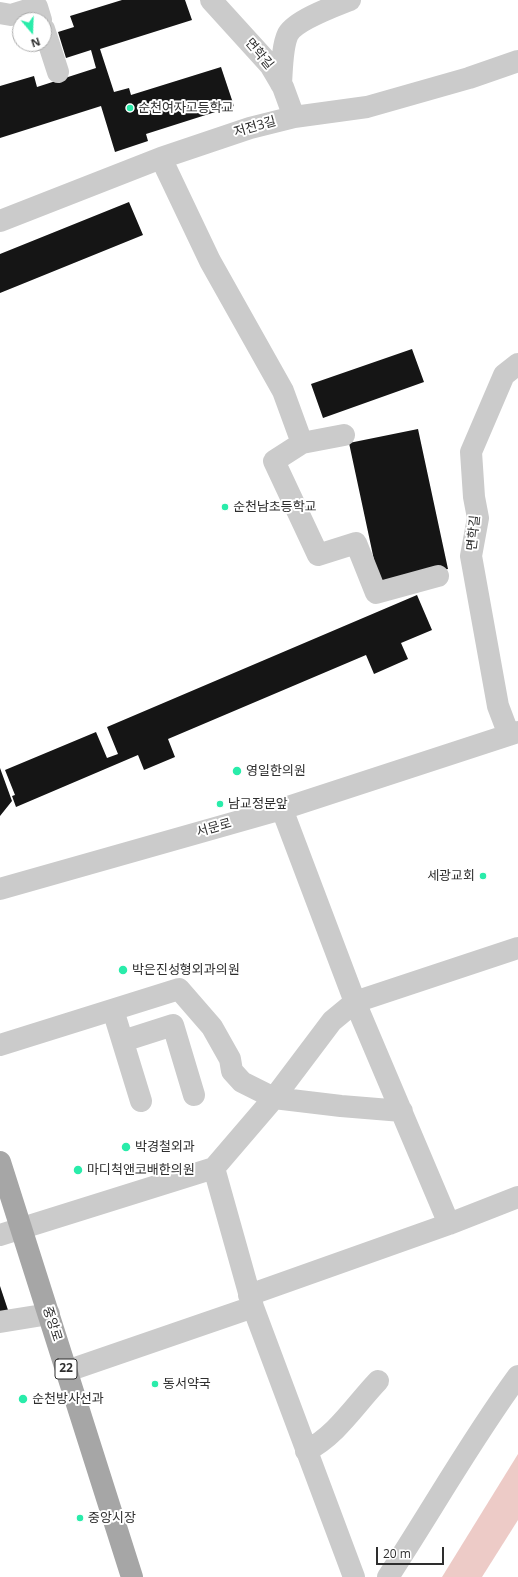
<!DOCTYPE html>
<html>
<head>
<meta charset="utf-8">
<style>
  body { margin:0 }
  #map { position:relative; width:518px; height:1577px; overflow:hidden; background:#fff; font-family:"Open Sans",sans-serif }
  canvas { display:block }
  .north { position:absolute; left:12px; top:12px; width:40px; height:40px; box-sizing:border-box; background:#fff; border:1px solid #ababab; border-radius:50%; rotate:161deg; font-size:11px; font-weight:700; line-height:16px; text-align:center; color:#2e2e2e }
  .north::after { content:''; display:block; margin:auto; width:14px; height:18px; background:#29ecaa; clip-path:polygon(50% 0,100% 100%,50% 72%,0 100%) }
  .scale { position:absolute; left:376px; top:1547px; width:68px; height:18px; box-sizing:border-box; border:2px solid #2e2e2e; border-top:0; padding-left:5px; font-size:12px; line-height:14px; white-space:nowrap; color:#2e2e2e; -webkit-text-stroke:3px #fff; paint-order:stroke }
</style>
</head>
<body>
<div id="map">
<canvas width="518" height="1577"></canvas>
<div class="north">N</div>
<div class="scale">20 m</div>
</div>
<script>
const g = document.querySelector('canvas').getContext('2d');
g.lineJoin = 'round';
function fill(path, color) {
  g.fillStyle = color;
  g.fill(path, 'evenodd');
}
function trace(path, color, width, dash) {
  g.strokeStyle = color;
  g.lineWidth = width;
  g.lineCap = dash ? 'butt' : 'round';
  g.setLineDash(dash || []);
  g.stroke(path);
}
function write(font, color, halo, rows, align = 'center') {
  g.font = font + ' "Open Sans","Noto Sans KR",sans-serif';
  g.lineWidth = 4;
  g.setLineDash([]);
  g.textBaseline = 'middle';
  g.strokeStyle = halo;
  g.fillStyle = color;
  for (const [text, x, y, turn = 0] of rows) {
    g.save();
    g.translate(x, y);
    g.rotate((+turn || 0) * Math.PI / 180);
    g.textAlign = isNaN(turn) ? turn : align;
    if (halo) g.strokeText(text, 0, 0);
    g.fillText(text, 0, 0);
    g.restore();
  }
}
const water = new Path2D(`
  M518,1454V1520L482,1577H442Z`);
const building = new Path2D(`
  M122,0H185L192,20L100,49L114,92L129,88L131,95L221,67L234,106L146,134L148,141L115,152L101,106L0,138V86L34,76L37,87L96,68L91,50L66,58L58,32L74,27L70,16Z
  M129,202L143,235L0,293V254Z
  M412,349L424,382L323,418L311,384Z
  M418,429L448,569L416,575L380,588L349,443Z
  M417,595L432,630L401,643L408,659L374,674L366,655L168,739L175,757L144,770L138,755L16,807L12,796L15,795L5,770L96,732L107,758L118,754L107,727Z
  M0,768L12,801L0,816Z
  M0,1286L10,1316L0,1320Z`);
const minor = new Path2D(`
  M211,0L270,65L283,87L294,117
  M0,13L11,15L37,7L41,20
  M44,29L58,72
  M281,84C282,70 282,46 288,34C296,20 335,6 350,0
  M161,158L210,261L283,391L302,443L344,435
  M0,221L161,158L250,128L294,117L367,107L469,78L518,61
  M302,443L274,461L318,555L356,543L376,593L438,576
  M509,735L498,706L471,556L478,518L474,497L471,452L504,375L518,364
  M282,809L355,1002L518,948
  M0,889L282,809L518,732
  M113,1010L141,1101
  M123,1041L173,1025L194,1095
  M0,1045L179,989L212,1027L230,1059L232,1071L242,1082L274,1098L341,1106L402,1111
  M449,1224L518,1197
  M0,1235L214,1168L274,1098L332,1021L355,1002L449,1224L249,1295
  M253,1307L354,1577
  M0,1322L49,1314
  M67,1371L253,1307L214,1168
  M306,1451C337,1435 355,1405 378,1381
  M388,1577C432,1510 471,1440 518,1376`);
const major = new Path2D(`
  M0,1162L132,1577`);
const markers = [
  [130,108,4,"#29ecaa"],
  [225,507,4,"#29ecaa"],
  [237,771,5,"#29ecaa"],
  [220,804,4,"#29ecaa"],
  [483,876,4,"#29ecaa"],
  [123,970,5,"#29ecaa"],
  [126,1147,5,"#29ecaa"],
  [78,1170,5,"#29ecaa"],
  [155,1384,4,"#29ecaa"],
  [23,1399,5,"#29ecaa"],
  [80,1518,4,"#29ecaa"]
];
const shields = [
  [66,1369,22]
];
const shieldNames = [
  ["22",66,1369]
];
const streetNames = [
  ["면학길",259,54,50],
  ["저전3길",255,127,-16],
  ["면학길",474,533,-84],
  ["서문로",214,828,-16],
  ["중앙로",52,1324,72]
];
const poiNames = [
  ["순천여자고등학교",138,108],
  ["순천남초등학교",233,507],
  ["영일한의원",246,771],
  ["남교정문앞",228,804],
  ["세광교회",475,876,"right"],
  ["박은진성형외과의원",132,970],
  ["박경철외과",135,1147],
  ["마디척앤코배한의원",87,1170],
  ["동서약국",163,1384],
  ["순천방사선과",32,1399],
  ["중앙시장",88,1518]
];
fill(water, '#edcbc7');
fill(building, '#151515');
trace(minor, '#cbcbcb', 22);
trace(major, '#a6a6a6', 22);
for (const [x, y, r, color] of markers) {
  const dot = new Path2D();
  dot.arc(x, y, r, 0, 2 * Math.PI);
  g.fillStyle = color;
  g.fill(dot);
  trace(dot, '#fff', 1.5);
}
for (const [x, y, w] of shields) {
  const box = new Path2D();
  box.roundRect(x - w / 2, y - 10, w, 20, 3);
  g.fillStyle = '#fff';
  g.fill(box);
  trace(box, '#2e2e2e', 1);
}
write('bold 12px', '#2e2e2e', null, shieldNames);
write('13px', '#2e2e2e', '#fff', streetNames);
write('13px', '#2e2e2e', '#fff', poiNames, 'left');
</script>
</body>
</html>
